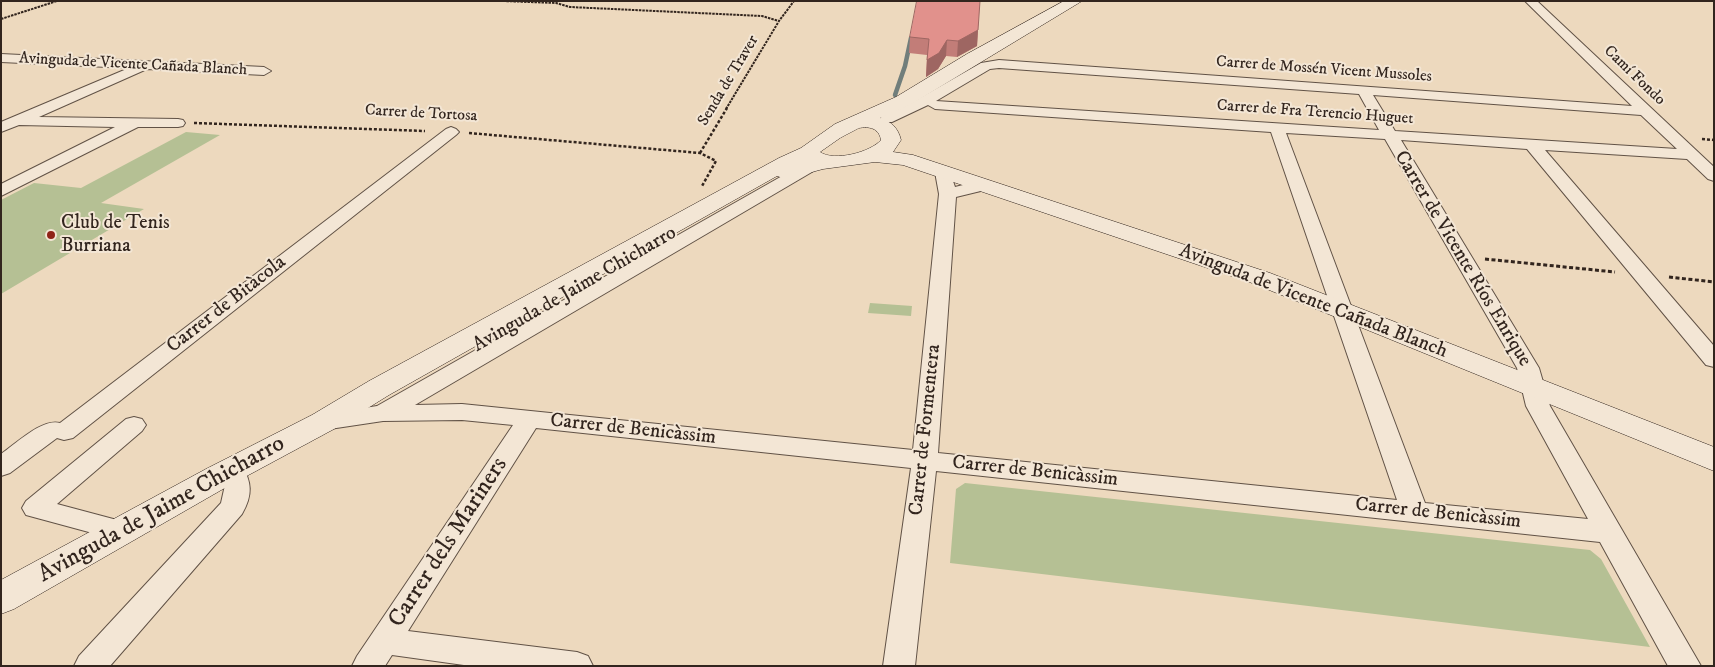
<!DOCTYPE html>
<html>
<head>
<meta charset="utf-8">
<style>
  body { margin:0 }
  #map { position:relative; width:1715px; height:667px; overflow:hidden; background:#edd9be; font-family:"IM FELL DW Pica",serif }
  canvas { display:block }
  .frame { position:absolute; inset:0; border:2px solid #32251e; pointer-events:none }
</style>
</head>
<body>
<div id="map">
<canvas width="1715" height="667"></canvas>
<div class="frame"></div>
</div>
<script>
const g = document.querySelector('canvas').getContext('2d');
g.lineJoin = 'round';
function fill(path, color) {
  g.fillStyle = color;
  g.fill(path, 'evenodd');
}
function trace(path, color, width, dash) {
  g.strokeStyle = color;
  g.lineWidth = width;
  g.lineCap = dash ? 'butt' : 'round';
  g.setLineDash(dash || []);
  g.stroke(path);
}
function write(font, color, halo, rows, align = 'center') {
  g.font = font + ' "IM FELL DW Pica",serif';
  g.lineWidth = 4;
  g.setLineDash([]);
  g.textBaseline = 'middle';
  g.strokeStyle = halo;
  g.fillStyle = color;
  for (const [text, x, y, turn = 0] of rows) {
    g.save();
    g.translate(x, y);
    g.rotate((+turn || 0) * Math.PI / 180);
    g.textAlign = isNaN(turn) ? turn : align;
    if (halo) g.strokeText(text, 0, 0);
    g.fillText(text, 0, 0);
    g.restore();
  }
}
const green = new Path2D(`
  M186,132L220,135L101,203L144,209L1,294V200L34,183L81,188Z
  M870,303L912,306L911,316L868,313Z
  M965,483L1590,550L1601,559L1650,647L950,563L956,489Z`);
const stream = new Path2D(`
  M895,95L905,66L911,38`);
const pathFar2 = new Path2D(`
  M503,1L556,3L570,7L762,16L779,21
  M1,19L57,1
  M726,109L779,21L794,1`);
const pathFar1 = new Path2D(`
  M194,123L425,131
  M469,133L700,153L716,161L702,186
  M1702,139L1714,140
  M700,153L727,108`);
const path = new Path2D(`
  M1485,259L1615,272
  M1669,277L1714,282`);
const street = new Path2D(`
  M1525,1H1537L1714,167V181L1708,179L1687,159L1545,150L1714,346V367L1706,365L1527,149L1401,140L1539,368L1550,406L1701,666H1668L1600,542L936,471L915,666H883L911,468L536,428L408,631L577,652L588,656L593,666H471L392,655L385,666H352L357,656L513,425L462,420L383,421L323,430L315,428L311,422L315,416L377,406L805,163H817L819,166L817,169L415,405L462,404L913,450L939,194L935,172L937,169H949L955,187L983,180L989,181L991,185L989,189L956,197L938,453L1397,500L1271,132L935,109L928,105L892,122H882L880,119L882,116L908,105L981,63L999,60L1632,106ZM999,68L1359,94L1379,130L936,101L990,69ZM1373,95L1641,115L1677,149L1395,131ZM1286,133L1385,139L1517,368L1526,406L1588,519L1425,503Z
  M1,54L264,67L271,71L264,75L147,69L39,117L178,119L183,120L185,123L183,126L178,127H138L1,196V184L115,127L19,125L1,132V122L129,68L1,62Z
  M451,127L456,129L459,132L456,135L73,438L64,440L57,438L10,473L1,476V454C16,444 42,418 60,423L446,129Z
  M134,417L142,419L146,425L142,431L57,504L132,524L136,531L132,538L122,541L26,515L22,508L26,501L126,419Z
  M232,461L241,464C252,482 253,495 242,514L110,666H74L79,656L221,503L225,485L219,470L223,464Z`);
const secondary = new Path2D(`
  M1064,1H1082L910,105L880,118C892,122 898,128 901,140L893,152L913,155L1270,273L1714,447V471L1252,283L903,165L875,162L823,169L786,179L777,176L389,395L334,429L230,485L14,609L1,614V580L206,469L312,415L369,381L779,158L801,148L835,124L896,97L967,54ZM859,128C869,126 879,128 881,140C871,152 834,162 820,152L840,138Z`);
const wall = new Path2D(`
  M978,30L977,46L957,57L946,56L938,69L926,77L927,55L909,53L910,37Z`);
const shadedWall = new Path2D(`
  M978,30L977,46L957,57L958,41Z
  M947,40L946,56L938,69L926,77L927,60Z`);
const building = new Path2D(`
  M917,1H980L978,30L958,41L947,40L939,53L927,60L929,39L910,37Z`);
const markers = [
  [51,235,5,"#8f2418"]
];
const farStreetnames = [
  ["Avinguda de Vicente Cañada Blanch",133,65,3],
  ["Carrer de Mossén Vicent Mussoles",1324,70,4],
  ["Camí Fondo",1634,76,44],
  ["Senda de Traver",729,81,-59],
  ["Carrer de Fra Terencio Huguet",1315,113,4],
  ["Carrer de Tortosa",421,114,3]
];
const poiNames = [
  ["Club de Tenis",61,224],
  ["Burriana",61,247]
];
const streetNames = [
  ["Carrer de Vicente Ríos Enrique",1462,259,59],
  ["Avinguda de Jaime Chicharro",575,290,-30],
  ["Avinguda de Vicente Cañada Blanch",1313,302,21],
  ["Carrer de Bitàcola",227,305,-38],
  ["Carrer de Benicàssim",633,430,6],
  ["Carrer de Formentera",926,430,-84],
  ["Carrer de Benicàssim",1035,472,6],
  ["Carrer de Benicàssim",1438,514,6]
];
const nearStreetnames = [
  ["Avinguda de Jaime Chicharro",162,510,-29],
  ["Carrer dels Mariners",449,543,-57]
];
fill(green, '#b5c094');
trace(stream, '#717e7b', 4.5);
trace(street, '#615246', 2);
trace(secondary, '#32251e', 1);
trace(pathFar2, '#32251e', 2, [2.5, 1]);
trace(pathFar1, '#32251e', 2.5, [3, 2]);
trace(path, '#32251e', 3, [4, 2.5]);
fill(street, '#f3e6d5');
fill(secondary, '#f3e6d5');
fill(wall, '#c27d78');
fill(shadedWall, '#9e6662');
fill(building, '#e1918c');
trace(building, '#9e6662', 1);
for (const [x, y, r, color] of markers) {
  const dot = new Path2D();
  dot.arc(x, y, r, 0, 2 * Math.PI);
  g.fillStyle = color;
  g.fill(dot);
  trace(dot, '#f3e6d5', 2);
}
write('16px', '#32251e', '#f3e6d5', farStreetnames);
write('20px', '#32251e', '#f3e6d5', poiNames, 'left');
write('20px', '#32251e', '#f3e6d5', streetNames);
write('24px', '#32251e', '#f3e6d5', nearStreetnames);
</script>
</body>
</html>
